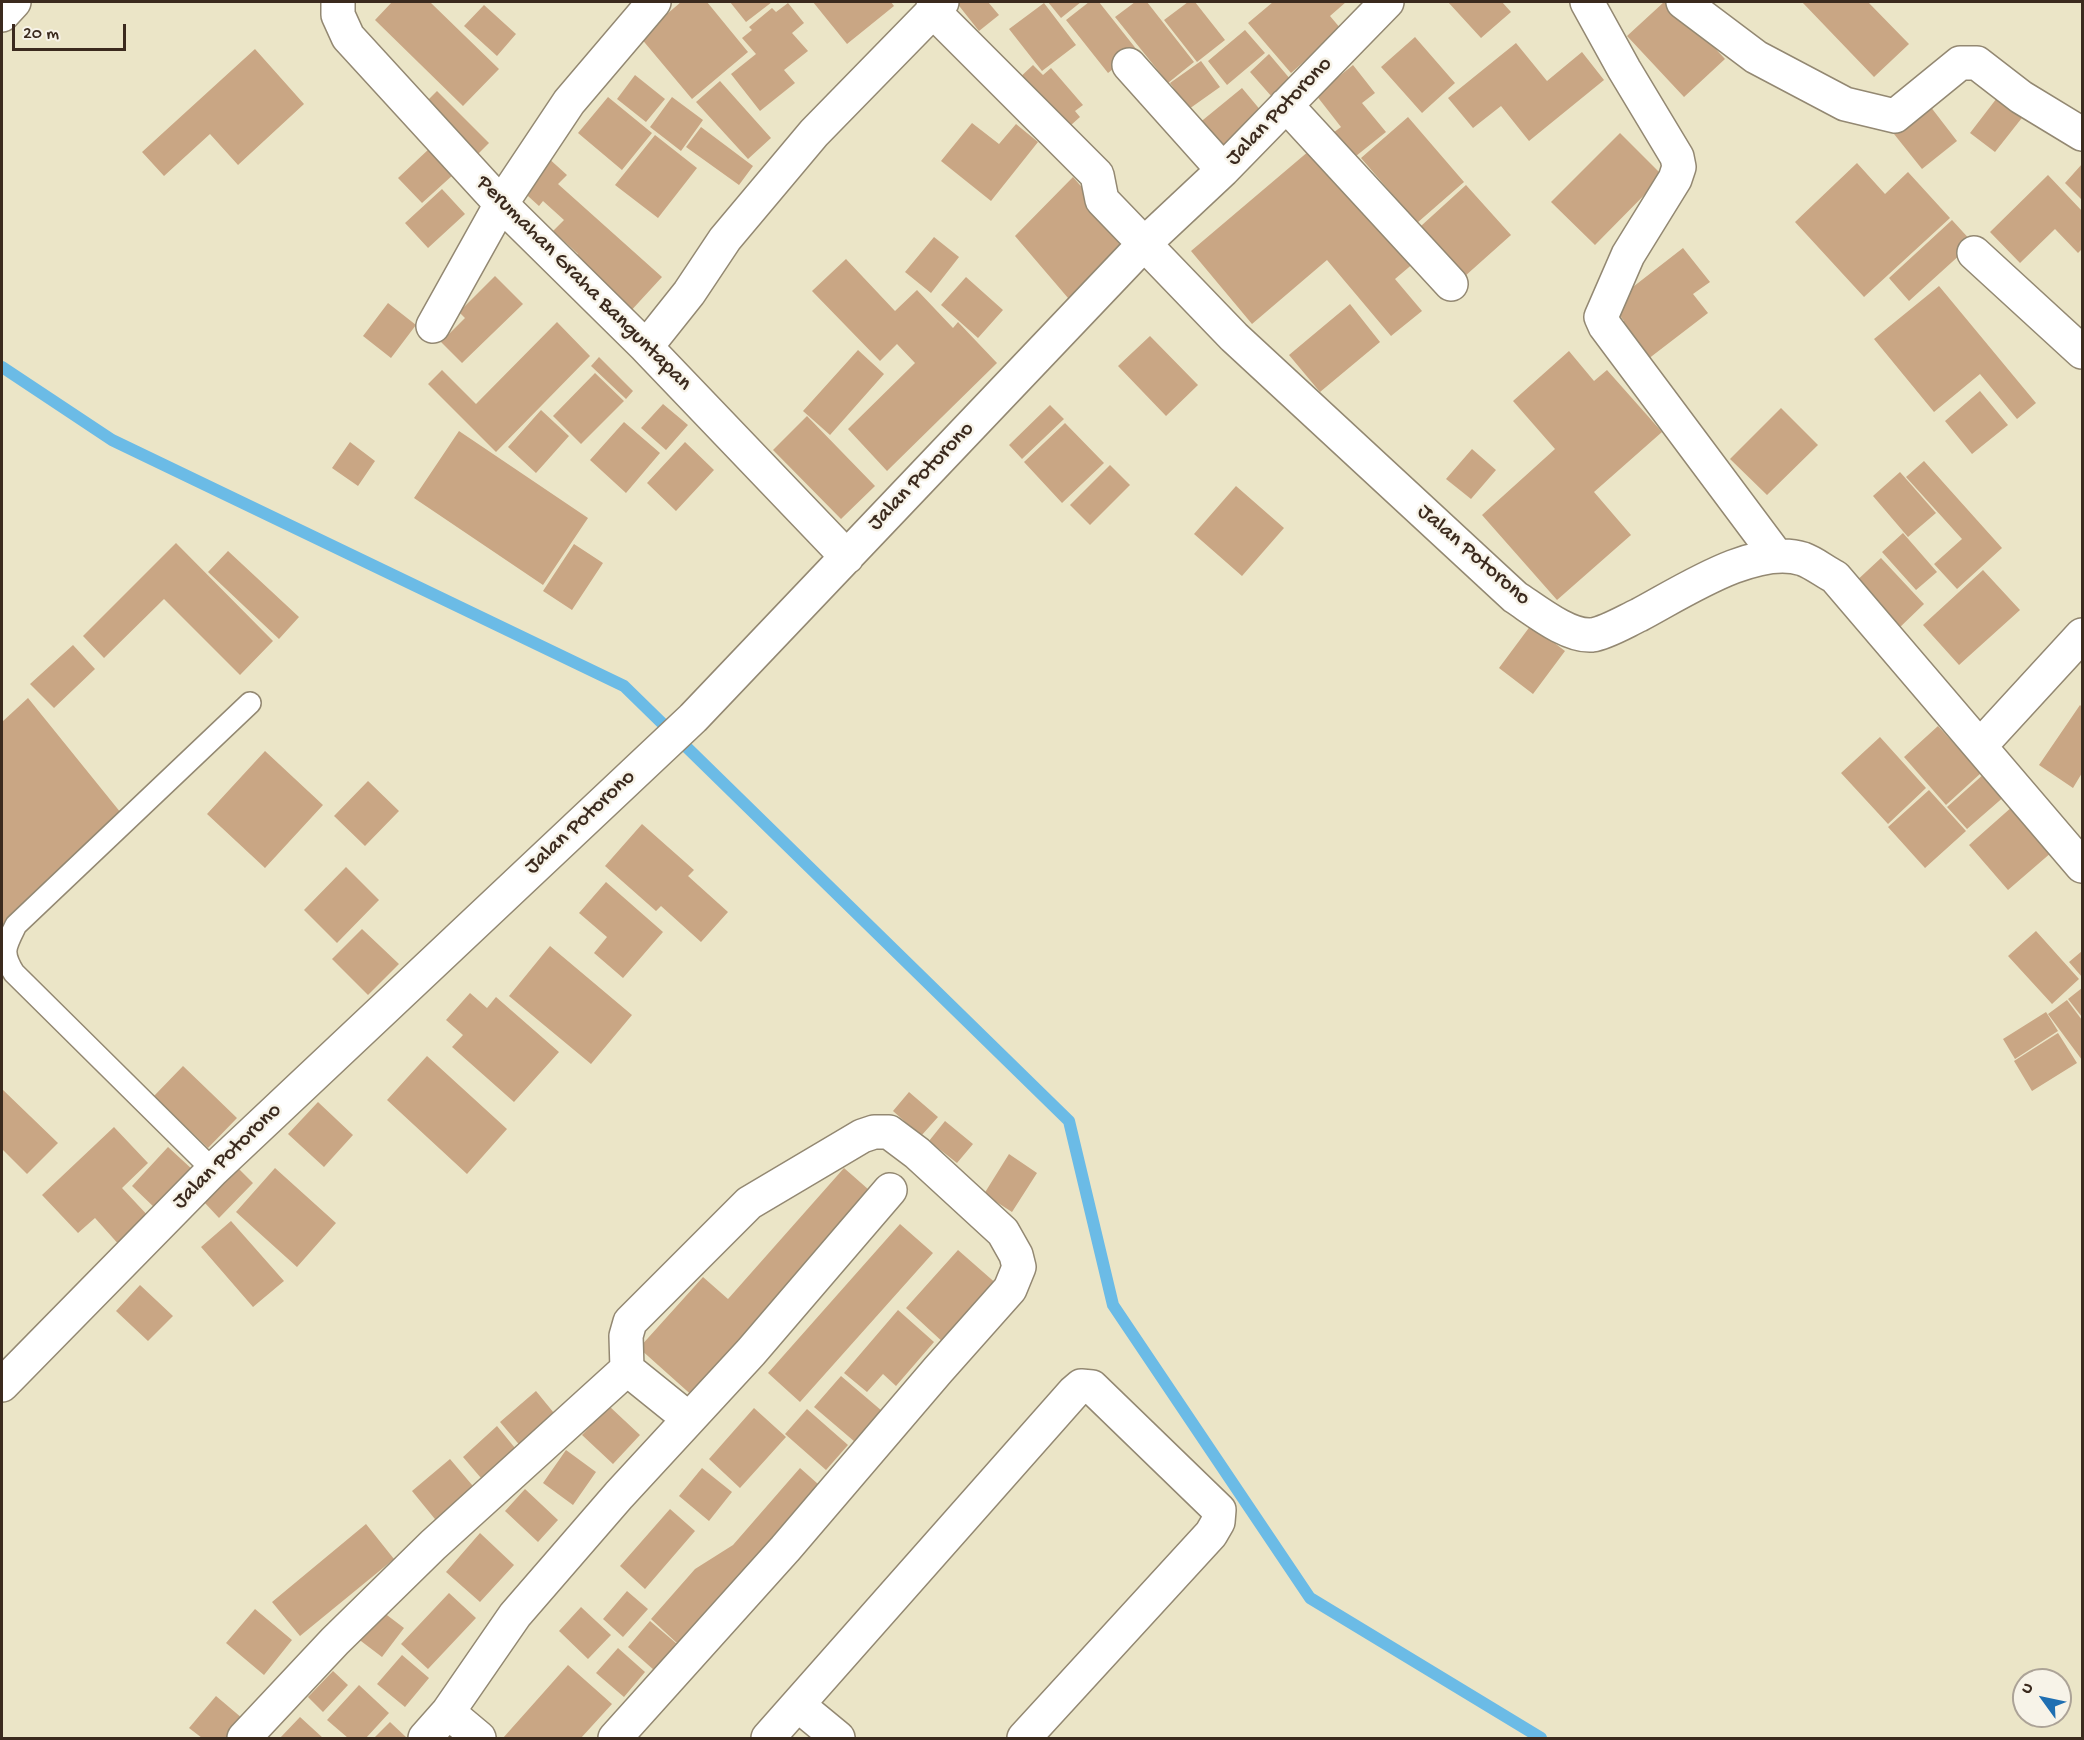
<!DOCTYPE html>
<html>
<head>
<meta charset="utf-8">
<style>
  body { margin:0 }
  #map { position:relative; width:2084px; height:1740px; overflow:hidden; background:#ebe5c7; font-family:"Gochi Hand",sans-serif }
  canvas { display:block }
  .frame { position:absolute; inset:0; border:3px solid #3b2a1e; pointer-events:none }
  .north { position:absolute; left:2012px; top:1668px; width:60px; height:60px; box-sizing:border-box; background:#f7f3e8; border:2px solid #aca397; border-radius:50%; rotate:303deg; font-size:16px; font-weight:700; line-height:24px; text-align:center; color:#3b2a1e }
  .north::after { content:''; display:block; margin:auto; width:21px; height:27px; background:#1f6fb2; clip-path:polygon(50% 0,100% 100%,50% 72%,0 100%) }
  .scale { position:absolute; left:12px; top:24px; width:114px; height:27px; box-sizing:border-box; border:3px solid #3b2a1e; border-top:0; padding-left:8px; font-size:18px; line-height:21px; white-space:nowrap; color:#3b2a1e; -webkit-text-stroke:4px #f7f3e8; paint-order:stroke }
</style>
</head>
<body>
<div id="map">
<canvas width="2084" height="1740"></canvas>
<div class="frame"></div>
<div class="north">U</div>
<div class="scale">20 m</div>
</div>
<script>
const g = document.querySelector('canvas').getContext('2d');
g.lineJoin = 'round';
function trace(path, color, width, dash) {
  g.strokeStyle = color;
  g.lineWidth = width;
  g.lineCap = dash ? 'butt' : 'round';
  g.setLineDash(dash || []);
  g.stroke(path);
}
function fill(path, color) {
  g.fillStyle = color;
  g.fill(path, 'evenodd');
}
function write(font, color, halo, rows, align = 'center') {
  g.font = font + ' "Gochi Hand",sans-serif';
  g.lineWidth = 5;
  g.setLineDash([]);
  g.textBaseline = 'middle';
  g.strokeStyle = halo;
  g.fillStyle = color;
  for (const [text, x, y, turn = 0] of rows) {
    g.save();
    g.translate(x, y);
    g.rotate((+turn || 0) * Math.PI / 180);
    g.textAlign = isNaN(turn) ? turn : align;
    if (halo) g.strokeText(text, 0, 0);
    g.fillText(text, 0, 0);
    g.restore();
  }
}
const stream = new Path2D(`
  M2,367L112,440L624,686L1069,1121L1113,1305L1310,1598L1541,1738`);
const building = new Path2D(`
  M392,2H430L499,69L463,106L375,20Z
  M681,2H707L748,52L692,99L640,37Z
  M730,2H772L746,22Z
  M813,2H891L894,6L847,44Z
  M956,2H988L999,15L979,31Z
  M1048,2H1081L1061,18Z
  M1089,2H1099L1137,50L1108,73L1066,20Z
  M1135,2H1147L1194,62L1168,83L1115,17Z
  M1188,2H1195L1225,40L1197,62L1164,20Z
  M1273,2H1346L1330,16L1341,29L1291,73L1248,23Z
  M1448,2H1502L1511,12L1481,38Z
  M1664,2H1672L1725,59L1684,97L1627,36Z
  M1802,2H1868L1909,44L1874,77Z
  M788,3L804,23L792,33L808,51L784,70L795,83L760,111L731,74L756,54L742,38L752,30L749,27L772,8L776,12Z
  M1044,3L1076,45L1042,71L1009,29Z
  M484,5L516,34L497,56L464,26Z
  M1245,30L1265,53L1227,85L1208,61Z
  M1415,37L1455,83L1422,113L1381,67Z
  M1516,43L1547,81L1582,52L1604,80L1529,141L1501,106L1473,128L1448,98Z
  M255,49L304,104L238,165L210,134L164,176L142,152Z
  M1269,54L1291,80L1272,97L1250,72Z
  M1201,61L1220,87L1189,109L1170,83Z
  M1033,65L1043,75L1051,68L1083,105L1075,111L1080,117L1061,134L1015,82Z
  M1353,65L1375,93L1362,103L1386,132L1346,164L1326,138L1341,127L1316,95Z
  M635,75L665,99L646,122L617,99Z
  M720,81L771,138L748,159L696,102Z
  M1242,88L1262,112L1219,149L1198,124Z
  M437,91L489,143L473,159L421,107Z
  M2000,94L2025,114L1995,152L1970,133Z
  M608,97L652,133L622,170L578,133Z
  M672,97L703,120L681,151L650,127Z
  M1930,106L1957,141L1922,169L1894,134Z
  M1408,117L1464,182L1417,223L1361,158Z
  M972,123L999,144L1016,124L1038,142L991,201L941,161Z
  M701,127L753,166L739,185L686,147Z
  M1620,133L1663,176L1595,245L1551,202Z
  M655,135L697,168L658,218L615,185Z
  M1316,145L1415,262L1395,279L1422,311L1391,336L1327,260L1252,324L1191,251Z
  M430,148L454,174L422,203L398,178Z
  M546,156L567,175L558,184L662,277L628,314L570,262L578,254L553,231L564,220L543,201L539,206L518,187Z
  M1857,163L1885,194L1908,172L1950,218L1864,297L1795,222Z
  M2082,164V200L2065,183Z
  M2048,175L2082,211V249L2078,253L2055,229L2020,263L1990,232Z
  M1073,177L1130,243L1074,305L1015,236Z
  M1466,185L1511,235L1455,285L1410,236Z
  M442,189L465,214L428,248L405,223Z
  M1952,220L1973,243L1909,301L1889,278Z
  M934,237L959,257L931,293L905,272Z
  M1683,248L1710,282L1693,294L1708,313L1639,366L1611,331L1624,321L1611,304Z
  M846,259L895,311L917,290L953,328L958,322L997,363L887,471L848,429L915,363L897,344L880,361L812,291Z
  M495,276L523,304L462,363L441,342L465,318L459,312Z
  M966,277L1003,310L978,338L941,305Z
  M1939,286L2036,403L2017,419L1980,374L1934,412L1874,339Z
  M388,303L416,325L391,358L363,336Z
  M1350,304L1380,342L1320,392L1289,355Z
  M557,322L590,356L496,452L428,384L442,370L476,404Z
  M1150,336L1198,385L1166,416L1118,366Z
  M858,350L884,374L830,435L803,411Z
  M1569,351L1594,381L1607,370L1662,432L1594,492L1631,535L1557,600L1482,515L1555,449L1513,401Z
  M599,357L633,391L626,399L591,366Z
  M595,373L624,401L581,444L553,416Z
  M1980,391L2008,425L1972,454L1945,421Z
  M663,404L688,425L666,450L641,428Z
  M1050,405L1064,419L1022,459L1009,445Z
  M1781,408L1818,445L1767,495L1730,459Z
  M541,410L569,436L536,473L508,447Z
  M807,416L875,486L841,519L773,450Z
  M624,422L660,453L626,493L590,460Z
  M1065,423L1104,463L1062,503L1024,462Z
  M459,431L588,518L543,585L414,498Z
  M350,442L375,461L358,486L332,468Z
  M685,442L714,470L676,511L647,483Z
  M1472,449L1496,470L1471,499L1446,479Z
  M1924,461L2002,548L1957,589L1934,564L1962,539L1906,477Z
  M1110,465L1130,485L1090,525L1070,505Z
  M1900,472L1936,513L1908,537L1873,496Z
  M1236,486L1284,528L1242,576L1194,534Z
  M1903,533L1937,572L1916,590L1882,552Z
  M176,543L273,641L240,675L164,599L104,658L83,636Z
  M574,544L603,563L572,610L543,591Z
  M228,551L299,617L279,639L208,572Z
  M1881,558L1924,604L1897,630L1853,584Z
  M1983,570L2020,610L1959,665L1923,625Z
  M1531,625L1565,651L1533,694L1499,668Z
  M73,645L95,669L54,708L30,684Z
  M28,698L121,813L2,930V722Z
  M2080,705L2082,707V773L2073,788L2039,765Z
  M1938,726L1981,773L1946,805L1904,757Z
  M1880,737L1926,788L1888,824L1841,773Z
  M265,751L323,805L265,868L207,814Z
  M1985,773L2006,795L1967,829L1947,807Z
  M368,781L399,811L365,846L334,816Z
  M1929,790L1966,831L1925,868L1888,827Z
  M2013,806L2052,852L2008,890L1969,845Z
  M642,824L694,870L688,876L728,912L701,942L661,906L656,911L605,866Z
  M346,867L379,900L337,943L304,910Z
  M606,882L663,932L623,978L594,953L607,937L579,913Z
  M362,929L399,964L368,995L332,959Z
  M2036,931L2079,979L2052,1004L2008,956Z
  M550,946L632,1015L591,1064L509,996Z
  M2082,951V977L2069,962Z
  M2082,988V1017L2068,999Z
  M470,993L487,1008L496,997L559,1052L514,1102L452,1047L463,1035L446,1020Z
  M2067,1000L2082,1020V1060L2048,1014Z
  M2046,1012L2058,1031L2015,1059L2003,1039Z
  M2058,1033L2077,1063L2032,1091L2014,1061Z
  M427,1056L507,1129L467,1174L387,1100Z
  M183,1066L237,1118L208,1148L154,1096Z
  M2,1089L58,1143L27,1174L2,1149Z
  M909,1092L938,1117L921,1136L893,1111Z
  M318,1102L353,1135L324,1167L288,1134Z
  M945,1121L973,1144L957,1163L929,1141Z
  M114,1127L148,1163L122,1188L151,1219L121,1247L95,1218L78,1233L42,1195Z
  M168,1147L194,1171L157,1210L132,1186Z
  M1009,1154L1037,1173L1012,1212L984,1194Z
  M238,1168L253,1183L219,1218L204,1202Z
  M275,1168L336,1223L297,1267L236,1212Z
  M844,1168L877,1197L696,1399L639,1348L703,1277L728,1299Z
  M231,1221L284,1281L253,1307L201,1247Z
  M900,1224L933,1253L800,1402L768,1373Z
  M958,1250L999,1286L946,1345L906,1308Z
  M140,1285L173,1316L148,1341L116,1311Z
  M898,1310L934,1342L896,1386L883,1374L867,1392L844,1373Z
  M841,1376L882,1411L855,1442L814,1407Z
  M536,1391L558,1418L522,1448L500,1422Z
  M609,1406L640,1435L613,1464L582,1435Z
  M754,1408L786,1437L740,1488L709,1459Z
  M807,1409L848,1445L826,1470L785,1434Z
  M497,1426L515,1448L481,1478L463,1457Z
  M566,1450L596,1472L573,1505L543,1483Z
  M450,1459L478,1492L439,1524L412,1491Z
  M702,1468L732,1492L709,1521L679,1496Z
  M800,1468L827,1492L760,1569L723,1593L678,1644L651,1619L695,1569L733,1545Z
  M525,1489L558,1520L538,1542L505,1511Z
  M670,1509L695,1531L645,1589L620,1566Z
  M366,1524L394,1559L300,1636L272,1602Z
  M480,1533L514,1565L480,1602L446,1572Z
  M627,1591L648,1609L623,1637L603,1619Z
  M449,1593L476,1618L428,1669L401,1644Z
  M581,1607L611,1635L588,1659L559,1631Z
  M255,1609L292,1640L264,1675L226,1643Z
  M379,1609L404,1628L382,1657L357,1638Z
  M650,1621L677,1644L655,1671L628,1647Z
  M618,1648L645,1672L624,1697L596,1673Z
  M402,1655L429,1678L405,1707L377,1684Z
  M568,1665L612,1704L581,1738H503Z
  M333,1671L348,1685L323,1712L308,1697Z
  M359,1685L389,1713L366,1738H348L327,1720Z
  M216,1696L249,1724L237,1738H202L189,1728Z
  M300,1717L323,1738H280Z
  M390,1722L407,1738H374Z`);
const lane = new Path2D(`
  M213,1170L14,973C1,952 5,947 16,925L250,703`);
const street = new Path2D(`
  M338,2V15L348,37L501,204L646,347L847,557
  M1587,2L1624,69L1677,157L1679,167L1675,179L1628,255L1601,317L1605,326L1776,555
  M1683,2L1756,57L1845,104L1895,116L1960,63H1977L2021,97L2082,134
  M932,10L1097,175L1102,200L1234,337L1515,597C1535,610 1568,637 1592,635C1606,633 1626,621 1639,615C1681,593 1755,543 1803,559C1814,563 1825,572 1835,577L2082,866
  M2,15L14,2
  M1129,65L1223,170
  M1286,105L1451,284
  M1974,253L2082,352
  M433,326L501,204L569,102L654,2
  M646,347L689,293L725,239L814,133L942,2
  M1980,746L2082,635
  M627,1369L689,1419
  M2,1385L213,1170L693,718L1144,244L1223,170L1387,2
  M798,1705L838,1738
  M448,1712L479,1738
  M244,1738L335,1641L433,1545L627,1369L626,1336L630,1322L749,1203L862,1136L874,1132H889L917,1153L1003,1232L1016,1255L1019,1267L1010,1289L938,1370L785,1549L615,1738
  M425,1738L448,1712L515,1615L619,1495L751,1352L890,1190
  M768,1738L1074,1392L1081,1386L1092,1387L1219,1510L1218,1522L1211,1534L1024,1738`);
const streetNames = [
  ["Jalan Potorono",1280,112,-46],
  ["Perumahan Graha Banguntapan",583,284,45],
  ["Jalan Potorono",922,477,-46],
  ["Jalan Potorono",1473,556,41],
  ["Jalan Potorono",581,823,-43],
  ["Jalan Potorono",228,1157,-44]
];
trace(stream, '#6bbbe6', 12);
fill(building, '#c9a684');
trace(lane, '#938872', 24);
trace(street, '#938872', 36);
trace(lane, '#fff', 21);
trace(street, '#fff', 33);
write('22px', '#3b2a1e', '#f7f3e8', streetNames);
</script>
</body>
</html>
